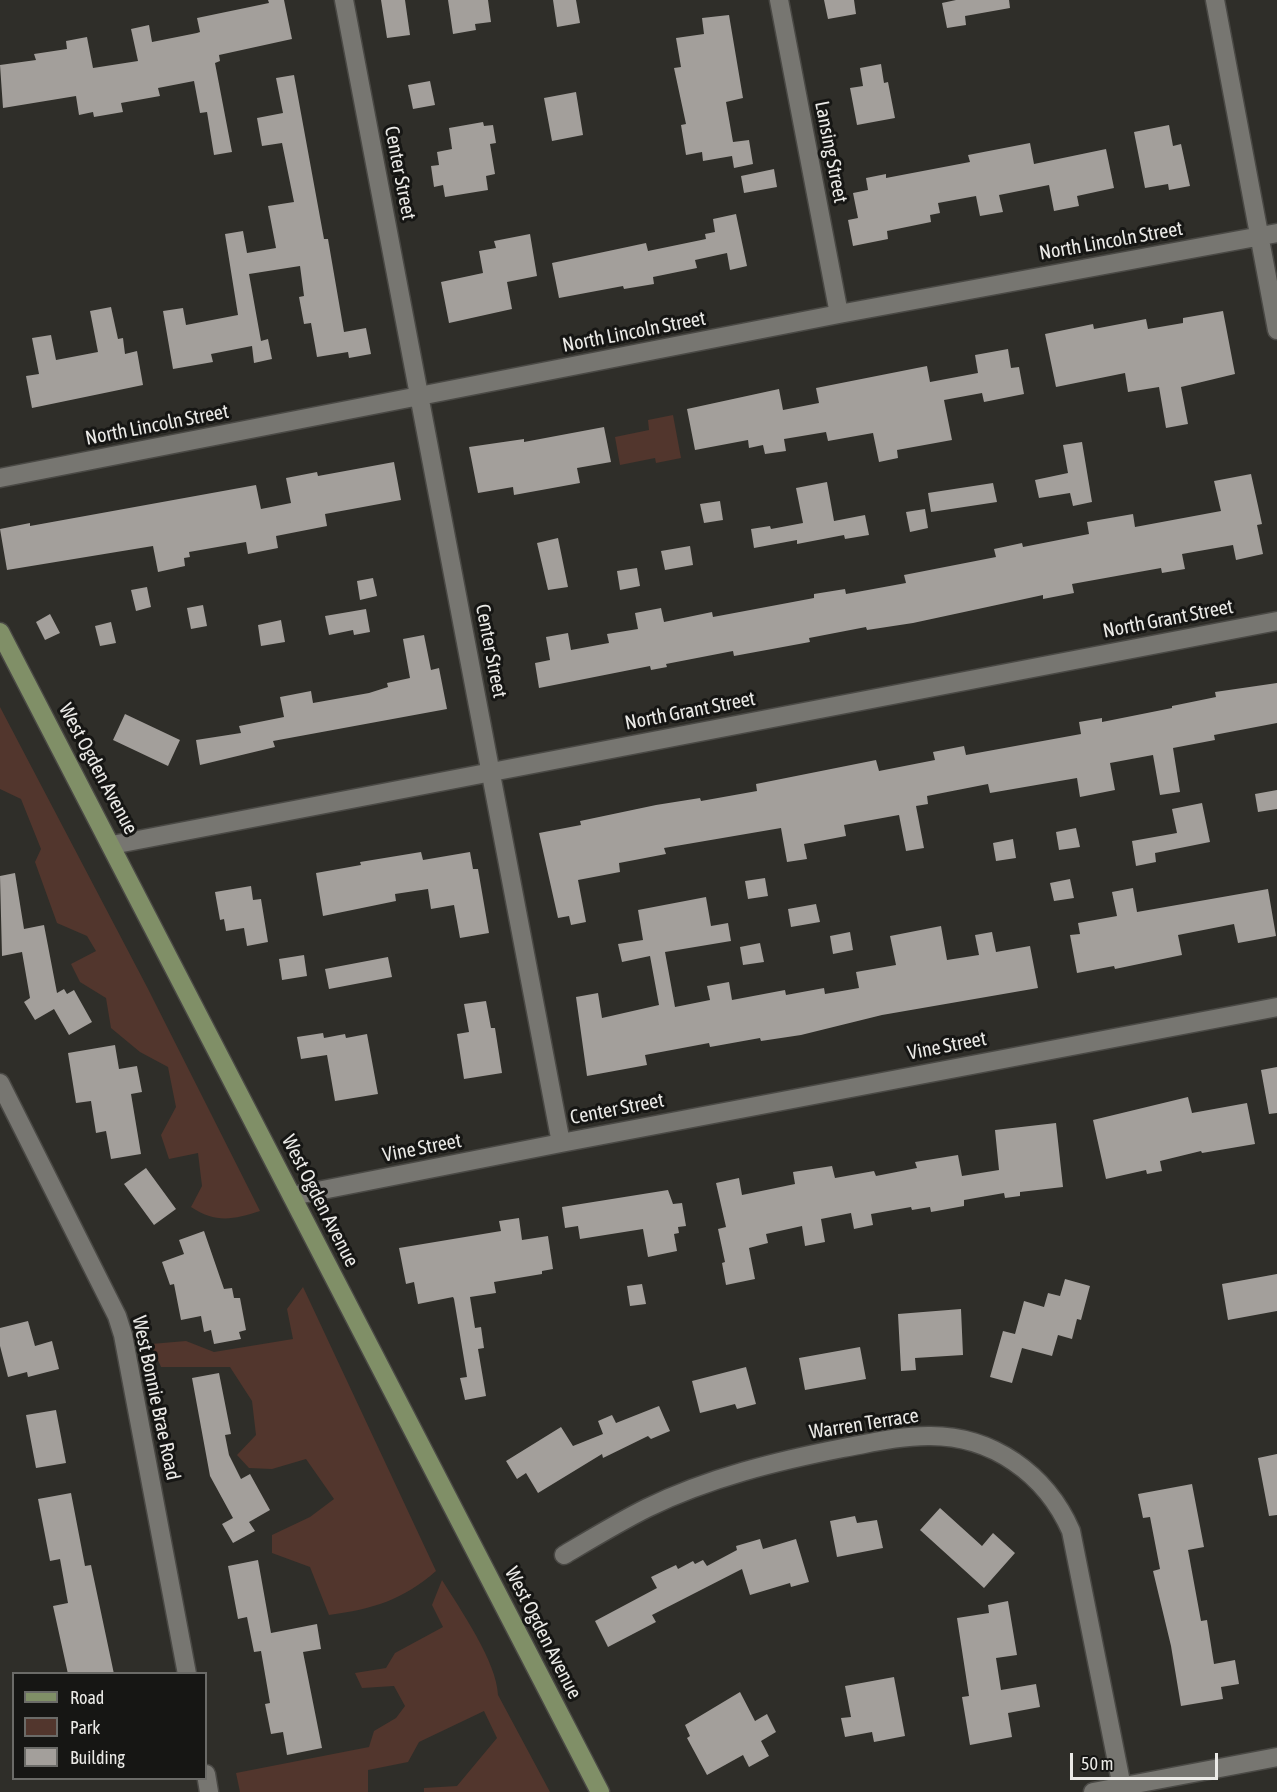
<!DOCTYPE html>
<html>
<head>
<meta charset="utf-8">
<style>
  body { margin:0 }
  #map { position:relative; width:1277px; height:1792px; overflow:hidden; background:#2f2e29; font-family:"Asap Condensed",sans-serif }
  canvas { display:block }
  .legend { position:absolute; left:12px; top:1672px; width:195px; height:108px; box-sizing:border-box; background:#161614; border:2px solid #6b6b68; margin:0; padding:8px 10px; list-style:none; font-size:18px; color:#ebeae7 }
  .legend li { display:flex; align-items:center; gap:12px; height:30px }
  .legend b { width:30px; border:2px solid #6b6b68 }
  .scale { position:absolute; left:1070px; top:1753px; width:148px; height:27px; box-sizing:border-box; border:3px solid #ebeae7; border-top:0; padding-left:8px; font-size:18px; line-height:21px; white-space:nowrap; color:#ebeae7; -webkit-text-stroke:4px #161614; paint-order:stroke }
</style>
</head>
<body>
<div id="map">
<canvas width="1277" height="1792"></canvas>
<ul class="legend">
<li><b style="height:8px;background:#808f67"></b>Road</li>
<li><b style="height:16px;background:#52362d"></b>Park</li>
<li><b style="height:16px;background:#a39f9b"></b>Building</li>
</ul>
<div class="scale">50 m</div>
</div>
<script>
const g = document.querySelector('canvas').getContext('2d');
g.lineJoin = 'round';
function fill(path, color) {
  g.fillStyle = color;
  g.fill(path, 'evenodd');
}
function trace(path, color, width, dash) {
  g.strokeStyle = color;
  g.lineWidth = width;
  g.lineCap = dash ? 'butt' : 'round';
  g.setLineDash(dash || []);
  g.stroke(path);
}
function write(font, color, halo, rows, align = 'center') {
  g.font = font + ' "Asap Condensed",sans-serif';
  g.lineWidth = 6;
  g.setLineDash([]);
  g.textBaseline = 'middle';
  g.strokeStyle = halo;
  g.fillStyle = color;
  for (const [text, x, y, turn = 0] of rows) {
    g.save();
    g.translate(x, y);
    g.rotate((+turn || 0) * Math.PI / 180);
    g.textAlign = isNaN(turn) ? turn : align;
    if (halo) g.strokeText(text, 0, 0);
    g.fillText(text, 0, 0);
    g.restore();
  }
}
const green = new Path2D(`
  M673,415L681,458L656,463L655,458L620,465L615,437L649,430L648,420Z
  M0,707L147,987L260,1211C233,1220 215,1223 191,1207L202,1186L198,1153L169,1159L161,1135L176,1107L168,1067L140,1052L111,1028L106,998L80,982L71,964L96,951L87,936L57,923L35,862L41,849L21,799L0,789Z
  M303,1287L436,1571C403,1600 373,1609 329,1615L310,1567L272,1553V1535L310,1517L334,1499L306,1459L272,1469L249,1468L237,1455L256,1435L252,1401L230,1367H161L151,1344L186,1341L214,1352L293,1339L287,1309Z
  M442,1580C460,1609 497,1662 498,1695L550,1792H424V1788L457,1786L497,1738L484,1711L419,1742L408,1762L368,1770V1792H240L236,1773L369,1747L374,1731L396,1718L405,1706L394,1686L362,1688L355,1673L386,1668L395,1653L443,1627L432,1605Z`);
const building = new Path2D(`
  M268,0H284L292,39L219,55L220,61L215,63L232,152L214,155L207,112L200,113L194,81L158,88L160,96L121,103L123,112L94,117L93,112L79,115L76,96L3,108L0,65L36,60L34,54L67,49L66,41L87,37L93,68L138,61L131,29L149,25L152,42L197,33L200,32L197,18L269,3Z
  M381,0H405L410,35L387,38Z
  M448,0H488L491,22L475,24L476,30L453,34Z
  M553,0H576L580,23L557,27Z
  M824,0H854L856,14L828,19Z
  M956,0H1009L1010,8L965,16L966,25L947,28L942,3Z
  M729,15L743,98L726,102L733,142L749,140L753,164L734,168L732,156L703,161L702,152L686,155L681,125L686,124L674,68L681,67L676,38L704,34L702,18Z
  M881,64L884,83L888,82L895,118L857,125L850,88L863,86L860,68Z
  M294,75L324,239H328L344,332L366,328L371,354L349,358L348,352L317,357L311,323L304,324L299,297L304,296L300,266L249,274L261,341L268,339L272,359L254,363L252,346L211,354L213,362L173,369L163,311L183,308L186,325L238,315L225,234L243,231L247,253L276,248L268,206L294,202L282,143L262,146L257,118L283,113L276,78Z
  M430,81L435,105L413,109L408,85Z
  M576,92L583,135L552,141L544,98Z
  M483,122L484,126L493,125L496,143L490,144L495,174L486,176L488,190L445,197L443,185L434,187L431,166L439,165L437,152L452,149L449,128Z
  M1169,125L1173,146L1181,144L1190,186L1169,190L1168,184L1145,188L1134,132Z
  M1030,143L1034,164L1106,149L1114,188L1077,196L1079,206L1054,211L1049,185L999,195L1003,212L980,216L976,196L938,203L940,213L930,215L931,222L887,231L888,239L853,246L848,220L858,218L853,193L868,190L866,178L886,174V178L970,162L968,155Z
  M774,169L777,187L744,193L741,176Z
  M736,214L747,266L730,270L727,253L695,260L697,268L653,277L654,284L624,289L623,286L559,298L552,263L646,243L648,251L706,239L705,234L715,232L713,219Z
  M530,234L537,276L507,282L512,309L449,323L441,282L483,273L479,251L496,248L494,241Z
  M111,307L118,339L123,338L125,354L137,351L143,385L32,408L26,376L39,374L32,338L51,335L56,360L98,352L90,311Z
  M1223,311L1235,374L1181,387L1188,424L1166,428L1159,387L1128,392L1125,373L1056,387L1045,334L1093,324L1094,329L1146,319L1148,329L1183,323V318Z
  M1008,349L1011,368L1019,367L1024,394L984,402L982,393L944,400L952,440L897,450L898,458L879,462L873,433L828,441L826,432L784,439L786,451L765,454L763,445L749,448L748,440L695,450L687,409L779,389L783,410L819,403L816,388L927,366L930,382L978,373L975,355Z
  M604,427L611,462L577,468L580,483L514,495L513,487L478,493L469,447L524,439V442Z
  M1082,442L1092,502L1073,506L1070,493L1039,498L1035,480L1068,473L1063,445Z
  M394,462L401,500L325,514L327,526L276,536L278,548L248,554L246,542L189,552L190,557L184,558L185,566L158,572L153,546L7,570L0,529L30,523V526L256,485L261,509L291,503L286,478L317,472L318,476Z
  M1251,474L1262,524L1257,525L1263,554L1236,560L1233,545L1182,554L1185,569L1162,573L1161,568L1072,584L1074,593L1043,599V595L913,623L867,630L866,627L809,638L810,642L734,656L733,651L666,664L667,667L651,670L650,666L539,688L535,663L550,660L546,637L568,633L571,650L609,643L607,634L638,629L635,613L661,608L664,622L712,612L713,617L814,598V594L845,589L846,594L906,583L904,575L996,557L994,549L1022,543L1023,547L1089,534L1087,522L1133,514L1135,527L1221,511L1214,481Z
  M827,482L834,521L865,515L869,535L845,539L844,535L797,544V540L754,548L751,529L770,526L771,529L803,523L796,488Z
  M993,483L997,502L931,512L928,493Z
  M720,501L723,520L704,523L700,504Z
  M925,509L928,528L910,532L906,512Z
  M558,538L568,587L548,590L537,543Z
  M690,546L693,565L665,570L661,551Z
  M637,568L640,586L620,590L617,571Z
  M373,578L377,596L360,600L357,581Z
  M147,587L151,607L136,611L131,590Z
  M203,605L207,626L191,629L187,608Z
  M366,609L370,632L354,635L353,630L329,635L325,616Z
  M50,614L60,633L45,640L36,622Z
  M281,620L285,642L261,646L258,625Z
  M111,622L116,643L100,646L95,626Z
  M424,635L431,670L439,668L447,709L273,741L275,747L200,765L196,740L241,733L239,726L284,717L280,697L311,691L313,703L369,693L388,687L387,683L410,678L403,639Z
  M1277,683V723L1214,735L1215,740L1173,748L1180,792L1160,795L1153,755L1110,763L1115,790L1080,797L1077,778L990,793L988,784L927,796L928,804L916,806L924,848L906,851L899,815L844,825L846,836L804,844L807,859L787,862L781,828L664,848L666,854L619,863L620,872L578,880L586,922L571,925L569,916L558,918L539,833L581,825L580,821L656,805L700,798L701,801L757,791L756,784L876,760L879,771L935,760L933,752L964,746L966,755L1081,734L1079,722L1102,718V722L1172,708V706L1216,697L1215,692Z
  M125,714L180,740L168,766L113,740Z
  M1277,790V809L1258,812L1255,794Z
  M1202,803L1210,842L1155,853L1156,862L1136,866L1132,841L1177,833L1172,809Z
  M1076,828L1080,847L1059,850L1056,832Z
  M1013,839L1016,858L996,861L993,843Z
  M421,852L423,860L470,852L473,869H478L489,933L460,938L454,905L431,909L428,889L395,894L396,901L323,916L316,873L361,865L360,862Z
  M15,873L24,929L44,925L57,993L64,989L67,994L74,990L92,1022L69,1035L54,1009L35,1020L24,1002L30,998L22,952L2,956L0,876Z
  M765,878L768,896L748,899L745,881Z
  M1070,879L1074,898L1054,901L1050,883Z
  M251,886L253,900L261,899L268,942L247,946L244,928L226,931L224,919L220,920L215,892Z
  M1133,888L1137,912L1268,889L1276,936L1238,943L1234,924L1178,935L1182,955L1115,969L1114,966L1077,973L1070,935L1080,934L1078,923L1117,916L1112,892Z
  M706,897L711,926L728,923L731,941L665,952L675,1007L710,1000L707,986L729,982L732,1000L785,990L786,995L824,988L825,994L859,988L856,972L896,965L890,936L941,926L947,960L979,955L975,935L992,932L996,952L1030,946L1038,988L882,1015L801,1035L761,1041L760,1038L710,1047L709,1043L645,1055L647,1065L587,1076L576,997L598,993L602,1018L659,1005L650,956L622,962L618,944L643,940L638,910Z
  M816,904L820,922L791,927L788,909Z
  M850,932L853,950L833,954L830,936Z
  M760,943L764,962L743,965L740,947Z
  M304,955L307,976L282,980L279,959Z
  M388,957L392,977L329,989L325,969Z
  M486,1001L491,1028H495L502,1073L464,1079L457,1034L469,1032L464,1004Z
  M323,1033L324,1038L345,1034L346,1038L367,1034L378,1094L335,1101L327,1055L301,1059L297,1037Z
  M115,1045L119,1069L137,1066L142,1092L131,1094L141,1154L111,1159L106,1131L96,1133L91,1101L76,1103L68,1053Z
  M1277,1067V1113L1269,1114L1261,1070Z
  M1188,1097L1192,1113L1247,1103L1255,1144L1202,1153L1201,1151L1160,1161L1162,1171L1147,1174L1146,1170L1106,1179L1093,1120Z
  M1056,1123L1063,1187L1020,1192V1196L1005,1198L1004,1193L964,1200V1206L931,1212L930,1207L912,1210L911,1207L871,1214L873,1225L854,1229L851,1213L821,1219L825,1242L805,1246L802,1226L766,1234L768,1243L749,1248L755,1279L726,1285L722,1263L725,1262L718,1229L726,1227L716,1183L739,1178L742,1195L795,1184L793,1172L832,1166L835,1178L874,1171L876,1176L917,1168L915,1162L958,1155L962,1176L999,1170L995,1130Z
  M146,1168L176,1209L154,1225L124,1184Z
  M668,1190L673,1204L682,1203L686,1226L678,1227L679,1233L674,1234L677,1251L648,1257L643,1229L580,1239L578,1226L565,1228L562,1207Z
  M519,1218L522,1240L548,1236L553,1269L542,1271V1274L494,1282L496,1293L470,1297L475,1328L481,1327L484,1348L478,1349L486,1396L465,1400L460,1378L467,1377L454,1299L453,1297L418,1304L414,1282L406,1284L399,1248L501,1231L499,1221Z
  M204,1231L224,1289L232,1288L234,1298H240L246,1330L239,1332L241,1339L214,1344L211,1330L204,1332L201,1316L181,1320L174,1284L170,1285L162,1262L184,1254L179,1240Z
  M1277,1274V1311L1228,1320L1222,1284Z
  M1065,1279L1090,1286L1081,1320L1077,1319L1072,1339L1058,1335L1052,1356L1022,1348L1012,1383L990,1377L1003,1331L1015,1334L1024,1301L1044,1307L1048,1293L1060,1296Z
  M642,1284L646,1304L630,1306L627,1286Z
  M961,1309L963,1355L915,1358L916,1370L901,1371L898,1314Z
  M28,1321L35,1346L52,1341L59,1369L28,1377L27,1372L8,1377L0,1346V1328Z
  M860,1347L866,1379L805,1390L799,1358Z
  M746,1367L756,1404L737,1409L735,1404L700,1413L692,1381Z
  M219,1373L231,1434L225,1435L229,1455L241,1479L250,1474L270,1510L249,1522L255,1531L233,1543L222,1524L233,1518L210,1476L192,1378Z
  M659,1406L670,1431L651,1439L648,1436L603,1458L602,1454L538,1493L526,1473L517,1479L506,1461L561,1427L573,1446L603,1434L598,1421L612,1415L616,1423Z
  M56,1410L66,1463L36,1468L26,1415Z
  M1277,1454V1515L1269,1516L1258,1458Z
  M1192,1484L1204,1547L1188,1550L1201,1621L1207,1620L1214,1664L1235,1660L1239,1684L1221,1687L1223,1699L1181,1706L1171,1646L1153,1571L1160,1569L1150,1517L1143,1518L1138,1494Z
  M71,1493L85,1566L91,1565L114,1674H68L53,1606L68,1603L60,1559L50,1561L38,1499Z
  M940,1508L982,1546L993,1533L1015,1553L984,1588L920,1530Z
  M855,1516L857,1523L877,1520L883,1548L837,1557L830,1521Z
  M760,1539L763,1549L796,1539L809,1582L791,1587L790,1583L750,1595L742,1569L652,1615L656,1622L608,1647L595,1621L657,1588L651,1577L676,1565L678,1569L693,1561L695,1564L703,1560L707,1566L737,1550L736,1546Z
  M258,1560L271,1633L317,1624L321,1649L303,1652L322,1748L287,1755L283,1732L271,1734L265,1704L270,1703L261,1651L254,1652L247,1617L238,1619L228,1566Z
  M1008,1601L1017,1655L996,1658L1001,1690L1036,1684L1040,1707L1008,1713L1012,1737L970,1745L962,1697L969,1696L957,1618L989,1613L988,1605Z
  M894,1677L905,1736L874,1742L872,1732L845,1737L841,1718L851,1717L845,1686Z
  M740,1692L755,1721L767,1714L776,1732L761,1741L769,1756L749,1767L743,1755L707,1775L687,1738L690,1736L685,1725Z`);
const minor = new Path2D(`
  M344,0L561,1143L1277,1007
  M779,0L839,314
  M1215,0L1277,330
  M0,478L839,314L1277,233
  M112,845L1277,621
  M0,1083L117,1316L123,1335L187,1674
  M292,1196L561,1143
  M564,1555C591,1539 619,1522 647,1508C708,1478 777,1461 843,1448C871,1443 899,1436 928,1436C992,1435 1046,1474 1071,1531L1123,1792
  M206,1774L209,1792
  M1093,1792L1277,1757`);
const major = new Path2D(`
  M0,632L600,1792`);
const streetNames = [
  ["Lansing Street",831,152,79],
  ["Center Street",400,173,79],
  ["North Lincoln Street",1111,241,-10],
  ["North Lincoln Street",634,332,-11],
  ["North Lincoln Street",157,425,-11],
  ["North Grant Street",1168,619,-11],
  ["Center Street",491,651,79],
  ["North Grant Street",690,711,-11],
  ["West Ogden Avenue",98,769,62],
  ["Vine Street",947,1046,-11],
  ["Center Street",617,1109,-11],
  ["Vine Street",422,1148,-11],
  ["West Ogden Avenue",320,1201,63],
  ["West Bonnie Brae Road",156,1398,78],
  ["Warren Terrace",864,1424,-9],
  ["West Ogden Avenue",543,1633,63]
];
fill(green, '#52362d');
fill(building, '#a39f9b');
trace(minor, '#4a4945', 21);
trace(major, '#4a4945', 21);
trace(minor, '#777671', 18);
trace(major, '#808f67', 18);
write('20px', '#ebeae7', '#161614', streetNames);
</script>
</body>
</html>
